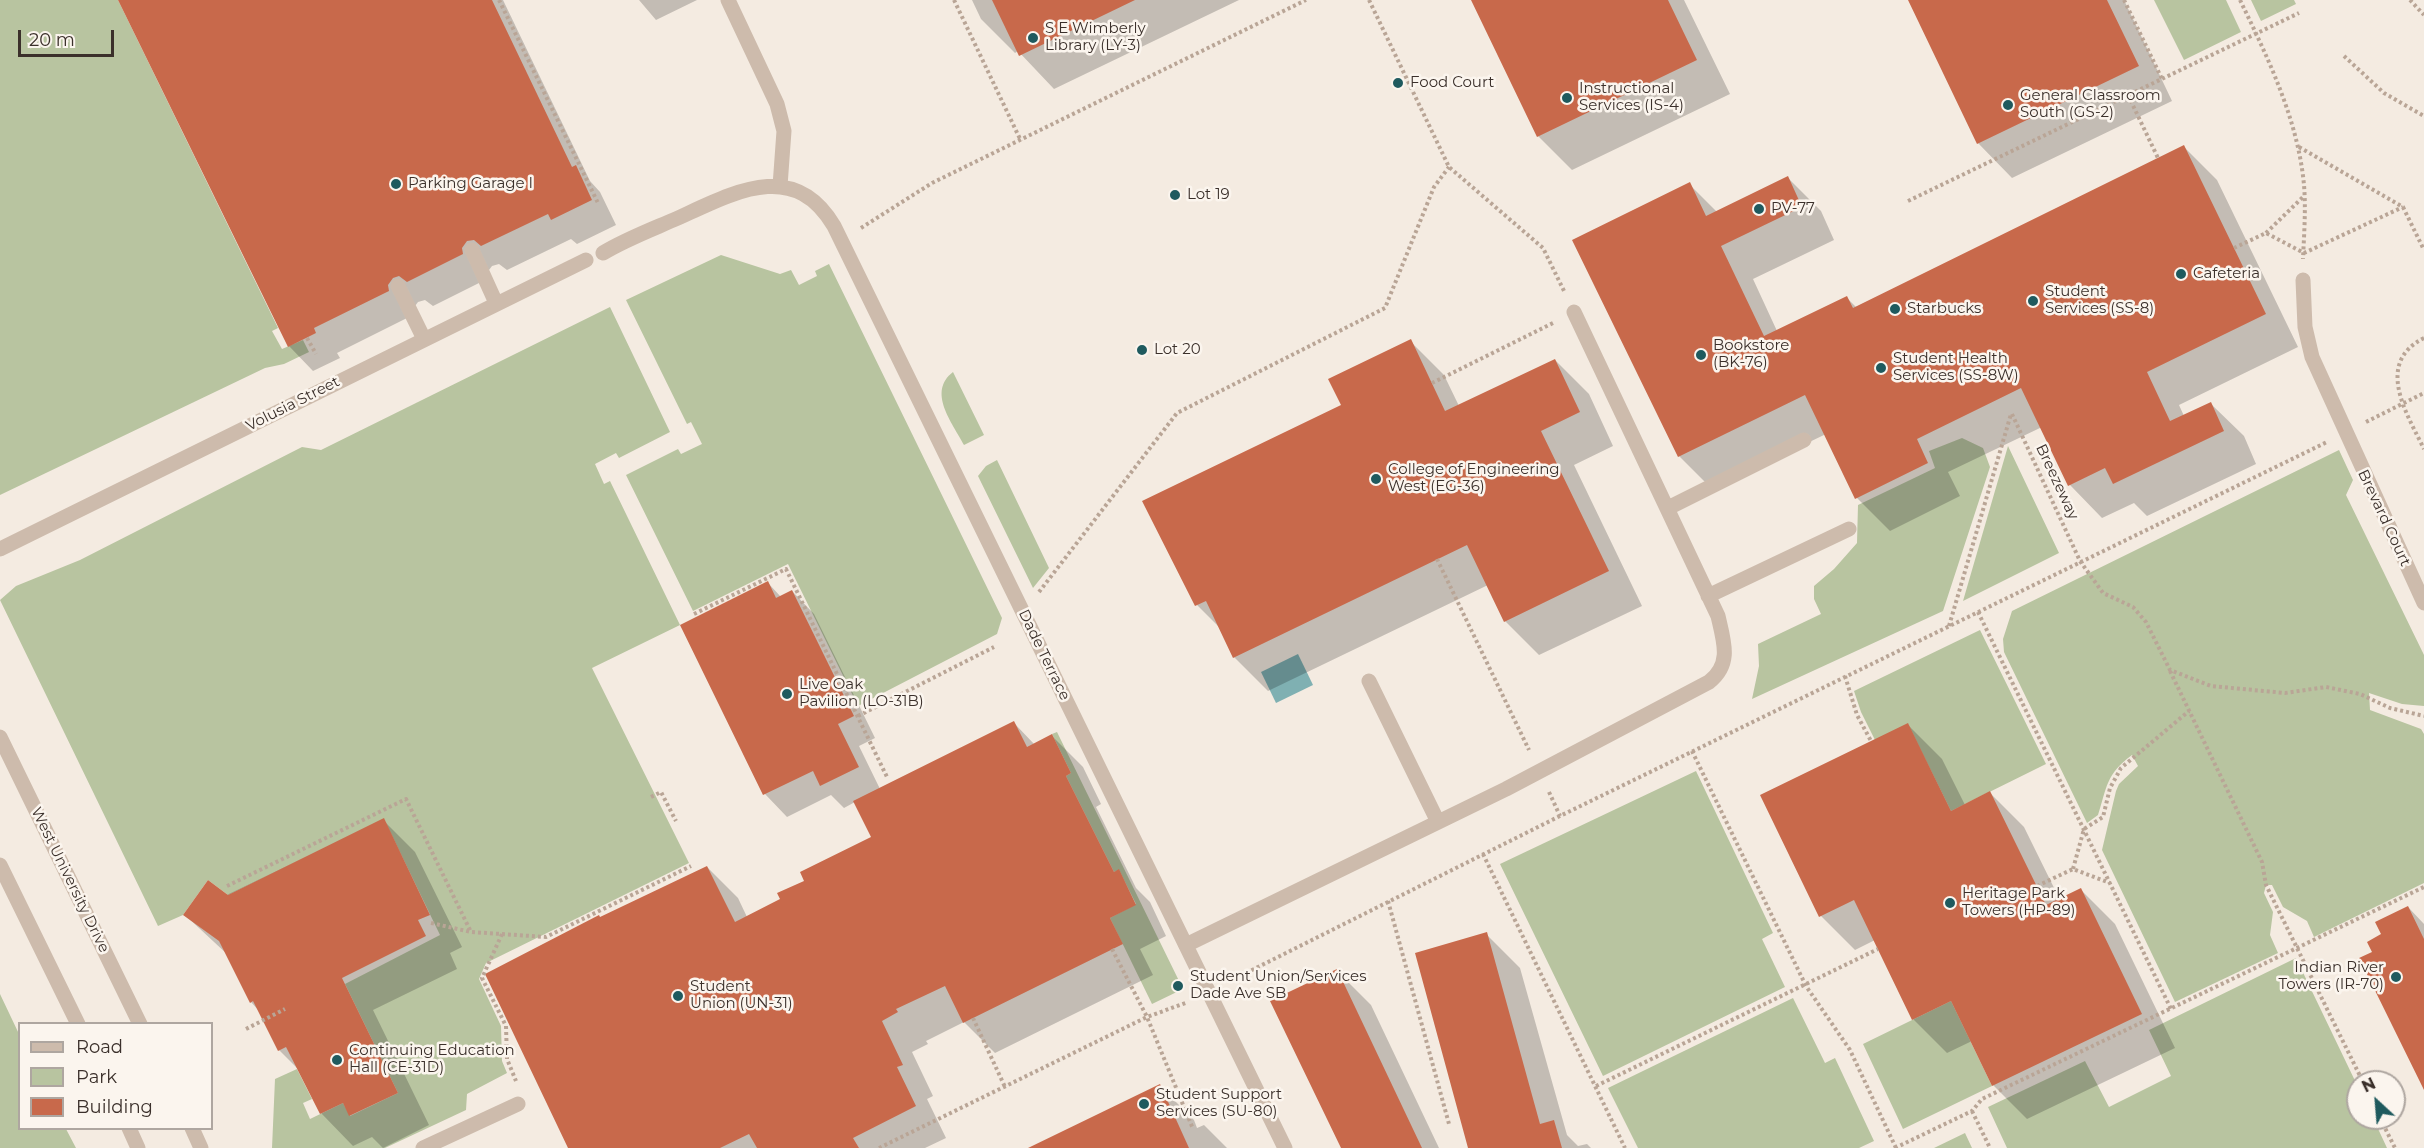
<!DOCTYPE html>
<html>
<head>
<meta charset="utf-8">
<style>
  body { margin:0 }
  #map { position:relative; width:2424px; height:1148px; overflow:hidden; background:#f4ebe1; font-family:Montserrat,sans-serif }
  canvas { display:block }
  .legend { position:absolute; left:18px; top:1022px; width:195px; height:108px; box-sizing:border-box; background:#fbf5ee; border:2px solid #aea6a0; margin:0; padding:8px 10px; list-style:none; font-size:18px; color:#3b302b }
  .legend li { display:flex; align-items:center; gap:12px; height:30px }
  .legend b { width:30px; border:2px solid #aea6a0 }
  .north { position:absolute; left:2346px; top:1070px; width:60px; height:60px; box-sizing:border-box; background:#fbf5ee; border:2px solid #aea6a0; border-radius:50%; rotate:334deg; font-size:16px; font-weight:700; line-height:24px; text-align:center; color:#3b302b }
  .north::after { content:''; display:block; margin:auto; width:21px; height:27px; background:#1f5a5e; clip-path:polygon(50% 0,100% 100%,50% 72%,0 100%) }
  .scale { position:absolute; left:18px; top:30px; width:96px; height:27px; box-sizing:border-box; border:3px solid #3b302b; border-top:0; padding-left:8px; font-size:18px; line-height:21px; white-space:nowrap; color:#3b302b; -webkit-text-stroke:4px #fbf5ee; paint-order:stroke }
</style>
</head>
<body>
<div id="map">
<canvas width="2424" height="1148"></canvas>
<ul class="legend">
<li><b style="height:8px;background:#cdbbac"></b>Road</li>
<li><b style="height:16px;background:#b8c4a0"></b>Park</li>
<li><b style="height:16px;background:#c8694b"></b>Building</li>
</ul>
<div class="north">N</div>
<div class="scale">20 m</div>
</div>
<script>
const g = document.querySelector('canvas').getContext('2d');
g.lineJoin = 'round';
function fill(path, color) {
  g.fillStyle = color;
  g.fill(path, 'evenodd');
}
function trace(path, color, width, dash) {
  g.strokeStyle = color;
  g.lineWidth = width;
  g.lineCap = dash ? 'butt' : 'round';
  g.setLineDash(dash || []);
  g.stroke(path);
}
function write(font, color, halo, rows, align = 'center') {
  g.font = font + ' Montserrat,sans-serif';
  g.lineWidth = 5;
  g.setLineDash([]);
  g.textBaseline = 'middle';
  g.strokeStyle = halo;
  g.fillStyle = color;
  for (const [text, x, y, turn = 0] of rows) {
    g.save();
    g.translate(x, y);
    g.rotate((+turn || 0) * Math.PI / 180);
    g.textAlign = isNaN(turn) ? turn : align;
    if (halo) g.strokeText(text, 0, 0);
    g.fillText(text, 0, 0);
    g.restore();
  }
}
const green = new Path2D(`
  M0,0H118L278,328L272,331L282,349L303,340L309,352L284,364L265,368L0,495Z
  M2154,0H2226L2241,32L2184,60Z
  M2251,0H2294L2296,4L2261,21Z
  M721,255L780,274L791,270L799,285L817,276L815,271L829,264L1002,618L997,634L858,706L788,564L693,611L626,475L678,449L681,454L702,444L691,422L687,424L626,300Z
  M610,307L670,432L619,458L616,453L595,464L604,484L610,481L680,625L592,668L689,863L486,963L479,979L501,1026L502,1061L507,1073L467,1094L466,1110L385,1148H272L275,1079L297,1069L312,1099L303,1103L310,1119L343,1103L350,1116L398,1093L345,984L440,935L384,819L228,895L208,880L183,915L158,926L0,600L16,586L80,560L302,447L321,450Z
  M953,372L984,435L964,445C952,422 927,392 953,372Z
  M1962,438L1983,448L1990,467L1943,611L1752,699L1759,666L1758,644L1821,614L1814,599V586L1834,569L1857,543L1858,505L1935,468L1929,451Z
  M2008,446L2059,553L1963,601Z
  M2339,450L2353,480L2346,495L2424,655V706L2402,704L2369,693L2370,710L2421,729L2424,734V883L2314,937L2307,921L2283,907L2272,885H2266L2264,893L2273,912L2270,935L2278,953L2175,1002L2102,850L2116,791L2119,784L2138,766L2132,755C2106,774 2107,787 2098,815L2087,823L2004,652L2003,639L2012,611Z
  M997,460L1049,568L1033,588L978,476L986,466Z
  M1980,630L2046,764L1951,811L1908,724L1875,740L1861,712L1854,691Z
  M1057,732L1183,989L1152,1004L1110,918L1136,904L1119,870L1114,872L1066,776L1071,773L1052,734Z
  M1696,771L1773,933L1762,939L1785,987L1603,1076L1500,864Z
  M2296,958L2358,1087V1118H2373L2387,1148H2007L1988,1107L2085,1061L2109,1107L2171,1076L2149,1030Z
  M0,994L19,1034L20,1128L66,1129L76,1148H0Z
  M1793,998L1825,1063L1835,1058L1874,1141L1859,1148H1638L1608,1088Z
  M1951,1001L1992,1086L1903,1129L1863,1044Z
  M1965,1133L1972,1148H1934Z`);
const water = new Path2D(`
  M1298,654L1313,685L1276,703L1261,672Z`);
const shadow = new Path2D(`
  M120,0H503L590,181L600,192L616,225L577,244L571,239L507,270L499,264L492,266L486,274L487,279L433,306L425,300L418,302L412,310L413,315L337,353L340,358L313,371L289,346Z
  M639,0H697L656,20Z
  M972,0H1239L1054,89L1018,51L1015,53L981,19Z
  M1472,0H1684L1730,94L1572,170L1538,136Z
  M1909,0H2124L2172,101L2012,178L1978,143Z
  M2184,147L2217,180L2298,347L2179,405L2184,416L2211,404L2244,436L2256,464L2147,516L2134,503L2102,518L2070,485L2042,427L1948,472L1960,496L1890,531L1857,498L1826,434L1712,489L1679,456L1689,184L1717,212L1788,178L1821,211L1834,240L1753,279L1777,331L1847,298L1856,307Z
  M1410,341L1444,375L1459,406L1555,360L1589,394L1613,446L1574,465L1642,606L1539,655L1505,621L1488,585L1268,691L1234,657L1221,629L1197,605L1343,406Z
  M768,583L781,597L792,591L814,614L875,738L859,746L880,789L1014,723L1035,745L1052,736L1083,767L1101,804L1096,807L1136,888L1150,902L1166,936L1140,949L1153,975L995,1053L964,1022L926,1041L928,1044L912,1052L933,1096L927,1099L946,1138L925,1148H569L600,919L707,867L738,898L747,917L782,899L873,838L855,802L844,808L831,795L787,817L765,794L682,625Z
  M1908,725L1942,759L1965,805L1990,793L2024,827L2060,900L2081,890L2115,924L2175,1048L2027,1119L1993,1085L1972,1041L1947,1053L1913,1019L1875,940L1855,950L1821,916L1762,796Z
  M383,820L415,852L462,947L450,953L457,969L373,1010L429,1125L383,1148L372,1137L353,1146L321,1113L300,1071L279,1050L260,1012L251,1002L228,955L185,915Z
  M2408,907L2424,924V1089L2374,952L2384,935Z
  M1486,934L1520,968L1567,1135L1578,1146L1587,1144L1591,1148H1470Z
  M1337,971L1371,1005L1439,1148H1342Z
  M1160,1086L1194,1120L1197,1128L1204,1125L1227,1148H1046Z`);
const building = new Path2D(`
  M118,0H492L572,167L576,165L592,200L551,220L548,214L481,246L474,240L467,241L462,248L463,254L407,282L399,276L393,278L388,285L389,291L314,328L316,333L288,347Z
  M992,0H1135L1019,56Z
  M1471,0H1668L1697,60L1537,137Z
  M1908,0H2107L2139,66L1977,144Z
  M2184,145L2266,314L2147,372L2170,421L2211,402L2224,431L2113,484L2105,468L2068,486L2021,388L1917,439L1928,463L1855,499L1805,395L1678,457L1572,240L1690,182L1706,216L1788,176L1802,207L1721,246L1764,336L1847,296L1853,308Z
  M1411,339L1445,411L1555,359L1580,412L1541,431L1609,571L1504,622L1467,545L1233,658L1206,601L1195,606L1142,501L1341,405L1328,379Z
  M768,581L776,598L792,590L854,716L838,724L859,767L820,786L813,771L763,795L680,625Z
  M1014,721L1027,747L1052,734L1071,773L1066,776L1114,872L1119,869L1136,905L1110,918L1123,944L963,1023L945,986L896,1009L898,1012L882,1021L903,1065L897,1067L916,1106L853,1138L859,1148H757L749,1134L720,1148H568L485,974L599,915L600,917L707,866L735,922L780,899L777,893L804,881L800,872L871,837L853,801Z
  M1908,723L1951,811L1990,791L2046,905L2081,888L2142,1014L1992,1086L1951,1001L1912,1020L1854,900L1819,917L1760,795Z
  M384,818L430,915L418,920L426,936L342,978L398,1093L349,1116L343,1103L320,1114L286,1047L278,1051L253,1001L250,1003L219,941L183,915L208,880L228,895Z
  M2408,906L2424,939V1090L2359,958L2372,952L2367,942L2381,934L2375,922Z
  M1487,932L1540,1124L1554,1120L1562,1148H1468L1415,953Z
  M1337,969L1422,1148H1341L1270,1001Z
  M1160,1084L1189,1148H1028Z`);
const path = new Path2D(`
  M499,0L598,203
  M954,0L1021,141
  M1369,0L1449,167L1543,248L1565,293
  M2124,0L2162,79
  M2240,0C2268,58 2298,120 2304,185C2306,209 2304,235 2303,259
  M2410,0L2424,15
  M2344,56L2384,93L2424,116
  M2128,95L2158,158
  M2299,147L2403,207L2424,250
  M1908,201L2299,13
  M861,228L932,183L1306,0
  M2266,233L2304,196
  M2234,248L2266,233L2304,253L2403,207
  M307,338L316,354
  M2424,338C2374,363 2407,414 2424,449
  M1432,383L1555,322
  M2012,414L2080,561L2103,593L2133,607L2146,622L2170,670L2211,686L2285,693L2326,687L2360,694L2390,708L2424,716
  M2366,422L2424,393
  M1437,559L1529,750
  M1039,592L1177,413L1385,308L1434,187L1449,167
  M1978,612L2171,1009
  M694,614L786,569L887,777
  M1949,626L2011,414
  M2170,671L2262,862L2266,885L2363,1082
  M1845,676L1857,715L1871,741
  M858,716L994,647
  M1692,751L1806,986L1850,1050L1896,1148
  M1549,792L1560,816
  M651,797L661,792L676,821
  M1483,854L1625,1148
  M2073,869L2084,829L2103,817L2110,788L2121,768L2189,711
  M227,886L406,799L471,932
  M2037,886L2073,869L2110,883
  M1388,901L1449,1124
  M431,923L471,932L546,937L691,866
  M502,934L482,978L506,1026L507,1059L516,1081
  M1112,949L1147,1017L1193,1129
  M1230,981L1560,816L2327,442
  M973,1018L1005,1087
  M246,1029L285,1009
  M1596,1086L1878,949
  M1972,1111L1990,1148
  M2380,1118L2395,1148
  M879,1148L1147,1017L1188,1002
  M1895,1148L1972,1111L1982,1099L2424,887`);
const service = new Path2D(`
  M728,0L777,104L784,131L780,186
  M472,250L496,303
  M2303,280L2305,327L2312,357L2424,603
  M398,286L424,339
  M1668,508L1804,440
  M1708,596L1849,529
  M1369,681L1438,822
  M1186,945L1506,789L1709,682C1732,664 1724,642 1718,616L1574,312
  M423,1148L518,1104`);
const minor = new Path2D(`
  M603,253C626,239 653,229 678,218C733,193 794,158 834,226L1285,1148
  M0,549L586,260`);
const tertiary = new Path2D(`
  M0,737L140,1024
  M0,865L78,1024
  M129,1128L138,1148
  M192,1128L201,1148`);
const markers = [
  [1033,38,6,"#1f5a5e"],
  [1398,83,6,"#1f5a5e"],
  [1567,98,6,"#1f5a5e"],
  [2008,105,6,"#1f5a5e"],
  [396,184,6,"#1f5a5e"],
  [1175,195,6,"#1f5a5e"],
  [1759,209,6,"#1f5a5e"],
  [2181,274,6,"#1f5a5e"],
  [2033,301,6,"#1f5a5e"],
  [1895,309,6,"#1f5a5e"],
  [1142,350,6,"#1f5a5e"],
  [1701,355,6,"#1f5a5e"],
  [1881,368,6,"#1f5a5e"],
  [1376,479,6,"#1f5a5e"],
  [787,694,6,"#1f5a5e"],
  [1950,903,6,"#1f5a5e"],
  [2396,977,6,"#1f5a5e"],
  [1178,986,6,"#1f5a5e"],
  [678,996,6,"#1f5a5e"],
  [337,1060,6,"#1f5a5e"],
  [1144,1104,6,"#1f5a5e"]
];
const poiNames = [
  ["S E Wimberly",1045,29],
  ["Library (LY-3)",1045,46],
  ["Food Court",1410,83],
  ["Instructional",1579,89],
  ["Services (IS-4)",1579,106],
  ["General Classroom",2020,96],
  ["South (GS-2)",2020,113],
  ["Parking Garage I",408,184],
  ["Lot 19",1187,195],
  ["PV-77",1771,209],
  ["Cafeteria",2193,274],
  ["Student",2045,292],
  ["Services (SS-8)",2045,309],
  ["Starbucks",1907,309],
  ["Bookstore",1713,346],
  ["(BK-76)",1713,363],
  ["Lot 20",1154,350],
  ["Student Health",1893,359],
  ["Services (SS-8W)",1893,376],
  ["College of Engineering",1388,470],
  ["West (EG-36)",1388,487],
  ["Live Oak",799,685],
  ["Pavilion (LO-31B)",799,702],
  ["Heritage Park",1962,894],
  ["Towers (HP-89)",1962,911],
  ["Indian River",2384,968,"right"],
  ["Towers (IR-70)",2384,985,"right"],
  ["Student Union/Services",1190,977],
  ["Dade Ave SB",1190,994],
  ["Student",690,987],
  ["Union (UN-31)",690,1004],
  ["Continuing Education",349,1051],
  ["Hall (CE-31D)",349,1068],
  ["Student Support",1156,1095],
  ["Services (SU-80)",1156,1112]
];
const streetNames = [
  ["Volusia Street",293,404,-27],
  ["Breezeway",2057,482,65],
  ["Brevard Court",2384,518,65],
  ["Dade Terrace",1044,655,64],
  ["West University Drive",70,880,64]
];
fill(green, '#b8c4a0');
fill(water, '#7fb0b2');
fill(shadow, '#0003');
fill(building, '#c8694b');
trace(path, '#b9a596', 4, [3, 3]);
trace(service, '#cdbbac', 15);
trace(minor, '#cdbbac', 15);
trace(tertiary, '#cdbbac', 15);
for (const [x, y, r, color] of markers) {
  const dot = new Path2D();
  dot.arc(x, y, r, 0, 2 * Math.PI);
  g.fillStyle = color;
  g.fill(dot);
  trace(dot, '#fbf5ee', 2);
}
write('15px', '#3b302b', '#fbf5ee', poiNames, 'left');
write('15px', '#3b302b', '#fbf5ee', streetNames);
</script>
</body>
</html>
